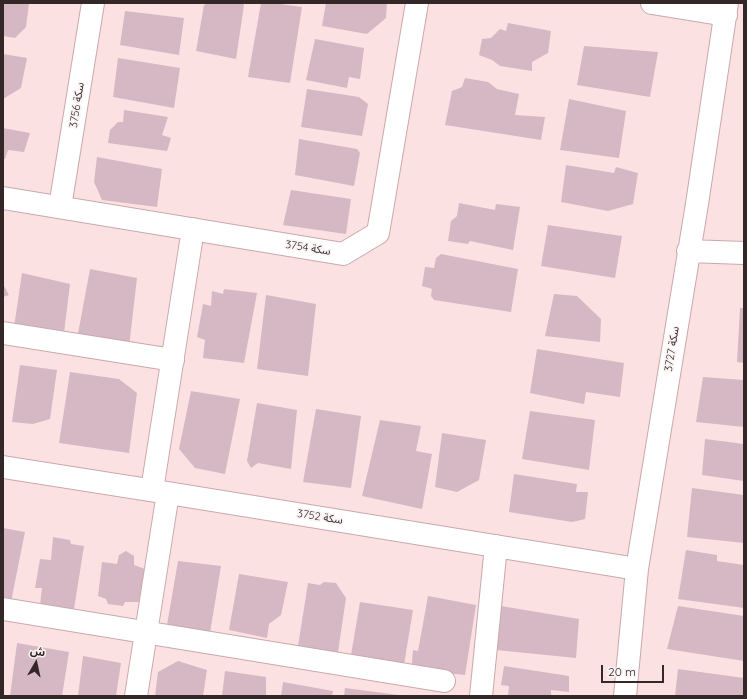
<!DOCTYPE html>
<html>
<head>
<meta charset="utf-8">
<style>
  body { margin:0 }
  #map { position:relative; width:747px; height:699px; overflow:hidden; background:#fce1e3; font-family:Quicksand,"Noto Sans Arabic",sans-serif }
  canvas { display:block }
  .frame { position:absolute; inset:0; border:4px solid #332728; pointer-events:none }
  .north { position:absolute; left:16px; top:643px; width:40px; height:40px; -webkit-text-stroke:3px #fbf4f4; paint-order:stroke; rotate:9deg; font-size:11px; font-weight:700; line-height:16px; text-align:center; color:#332728 }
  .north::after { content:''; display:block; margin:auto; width:14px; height:18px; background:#332728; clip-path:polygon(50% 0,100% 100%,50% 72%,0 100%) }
  .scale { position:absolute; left:601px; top:665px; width:63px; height:18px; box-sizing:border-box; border:2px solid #332728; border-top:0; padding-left:5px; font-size:12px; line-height:14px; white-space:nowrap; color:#332728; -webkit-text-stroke:3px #fbf4f4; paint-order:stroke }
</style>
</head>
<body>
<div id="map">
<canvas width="747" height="699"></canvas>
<div class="frame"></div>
<div class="north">ش</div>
<div class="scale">20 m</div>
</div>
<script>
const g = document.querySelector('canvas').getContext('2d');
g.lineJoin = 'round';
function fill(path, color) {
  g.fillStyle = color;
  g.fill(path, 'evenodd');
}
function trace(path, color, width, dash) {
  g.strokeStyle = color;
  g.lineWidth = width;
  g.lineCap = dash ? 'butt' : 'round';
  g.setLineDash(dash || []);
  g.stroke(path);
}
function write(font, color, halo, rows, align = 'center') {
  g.font = font + ' Quicksand,"Noto Sans Arabic",sans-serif';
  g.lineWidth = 3.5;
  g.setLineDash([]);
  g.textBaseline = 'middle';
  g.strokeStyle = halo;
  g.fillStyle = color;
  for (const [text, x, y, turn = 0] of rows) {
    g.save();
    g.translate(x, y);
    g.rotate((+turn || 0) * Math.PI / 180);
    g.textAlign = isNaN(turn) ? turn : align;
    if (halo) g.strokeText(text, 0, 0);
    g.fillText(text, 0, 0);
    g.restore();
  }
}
const building = new Path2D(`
  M3,3H29L26,27L15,38L3,36Z
  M208,3H242L244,5L236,59L196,51L204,5Z
  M261,3H273L302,7L290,83L248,77Z
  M326,3H387L386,18L367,34L322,26Z
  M125,11L184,18L179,55L120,45Z
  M508,23L551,31L548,53L532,62V71L500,66L492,60L479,55L482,39L491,38L500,29L506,31Z
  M315,39L364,48L360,79L349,77L347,88L306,80Z
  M584,46L658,52L650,97L577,85Z
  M3,54L27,58L21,88L3,99Z
  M118,58L180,68L174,108L113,97Z
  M465,78L488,82L497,89L519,94L515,115L545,117L541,140L445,125L452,91L462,87Z
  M307,89L359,97L368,104L362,136L301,127Z
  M569,99L626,111L619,158L560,150Z
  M124,110L168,117L162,135L171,138L167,151L108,143L110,130L118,122H123Z
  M3,128L30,133L24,152L8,150L5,159H3Z
  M299,139L357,149L360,153L354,186L295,175Z
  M97,157L162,169L157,207L102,200L94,182Z
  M566,165L614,173L616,167L638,173L633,204L608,211L561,202Z
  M291,190L351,199L346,234L283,225Z
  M459,203L495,210L496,204L520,207L513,250L470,241L468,244L448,241L451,221L457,216Z
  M548,225L622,236L615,278L541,266Z
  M441,254L518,269L511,312L434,300L431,296L432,289L422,286L425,267L434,268L436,258Z
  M90,269L137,278L129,347L77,339Z
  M22,273L70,284L63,341L13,334Z
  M3,284L9,295L3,297Z
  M224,289L257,293L244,363L203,358L205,340L197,337L203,304L211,306L212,291L223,294Z
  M554,294L577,296L601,319L600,342L545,336Z
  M266,295L316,304L308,376L257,369Z
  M740,308H744V363L737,362Z
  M537,349L624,363L620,397L586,392L584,404L530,393Z
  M20,365L57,370L50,419L33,424L12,422Z
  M70,372L119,379L137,393L129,453L59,443Z
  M703,377L744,380V427L696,422Z
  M191,391L240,399L225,474L195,468L179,449Z
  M257,403L297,410L291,469L258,463L251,468L247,461Z
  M316,409L361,416L351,488L303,482Z
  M530,411L595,420L589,470L522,459Z
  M380,420L421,426L416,451L432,454L422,509L362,496Z
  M442,433L486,440L479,480L457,492L435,487Z
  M705,439L744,444V481L702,475Z
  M514,474L577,484L576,492H588L585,519L572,522L509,512Z
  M692,488L744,495V543L687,537Z
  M3,528L25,532L11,602L3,601Z
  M53,537L70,540L71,544L84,546L74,609L40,605L42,588H35L40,559L51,560Z
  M686,550L717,555V561L744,565V608L678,599Z
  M126,551L134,556V565L145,569L139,602H125L123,606L108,604L106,599L98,596L102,562L117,564L119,555Z
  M178,561L221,566L210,633L167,625Z
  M239,574L288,582L281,615L269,624L267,638L229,630Z
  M324,582L336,583L346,598L338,652L298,646L308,583L320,585Z
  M428,596L476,605L465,675L429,671L411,674L413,650L418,651Z
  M360,602L413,610L404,665L351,655Z
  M501,606L579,619L576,658L496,650Z
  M678,606L744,616V661L667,649Z
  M17,643L69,652L62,696H10Z
  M83,656L121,663L116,696H78Z
  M178,661L207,670L203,696H155L158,672Z
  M504,666L569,676V692L551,690V696H508L509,686L501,685Z
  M678,669L744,678V696H675Z
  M225,671L266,677V696H222Z
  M283,682L333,691L332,696H281Z
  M345,688L399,695V696H344Z`);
const minor = new Path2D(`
  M652,3L726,15
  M3,198L343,254L378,233L417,3
  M60,207L93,3
  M688,251L744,253
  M3,333L173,360
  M3,467L168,493L637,569
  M152,490L193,229
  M3,609L444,681
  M136,696L168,493
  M481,696L496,546
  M625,696L637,569L697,204L727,3`);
const streetNames = [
  ["سكة 3756",77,105,-81],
  ["سكة 3754",308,248,9],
  ["سكة 3727",672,349,-81],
  ["سكة 3752",320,517,9]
];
fill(building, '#d6b8c5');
trace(minor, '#c9a9ac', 24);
trace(minor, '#fff', 22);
write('11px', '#332728', '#fbf4f4', streetNames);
</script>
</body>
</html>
